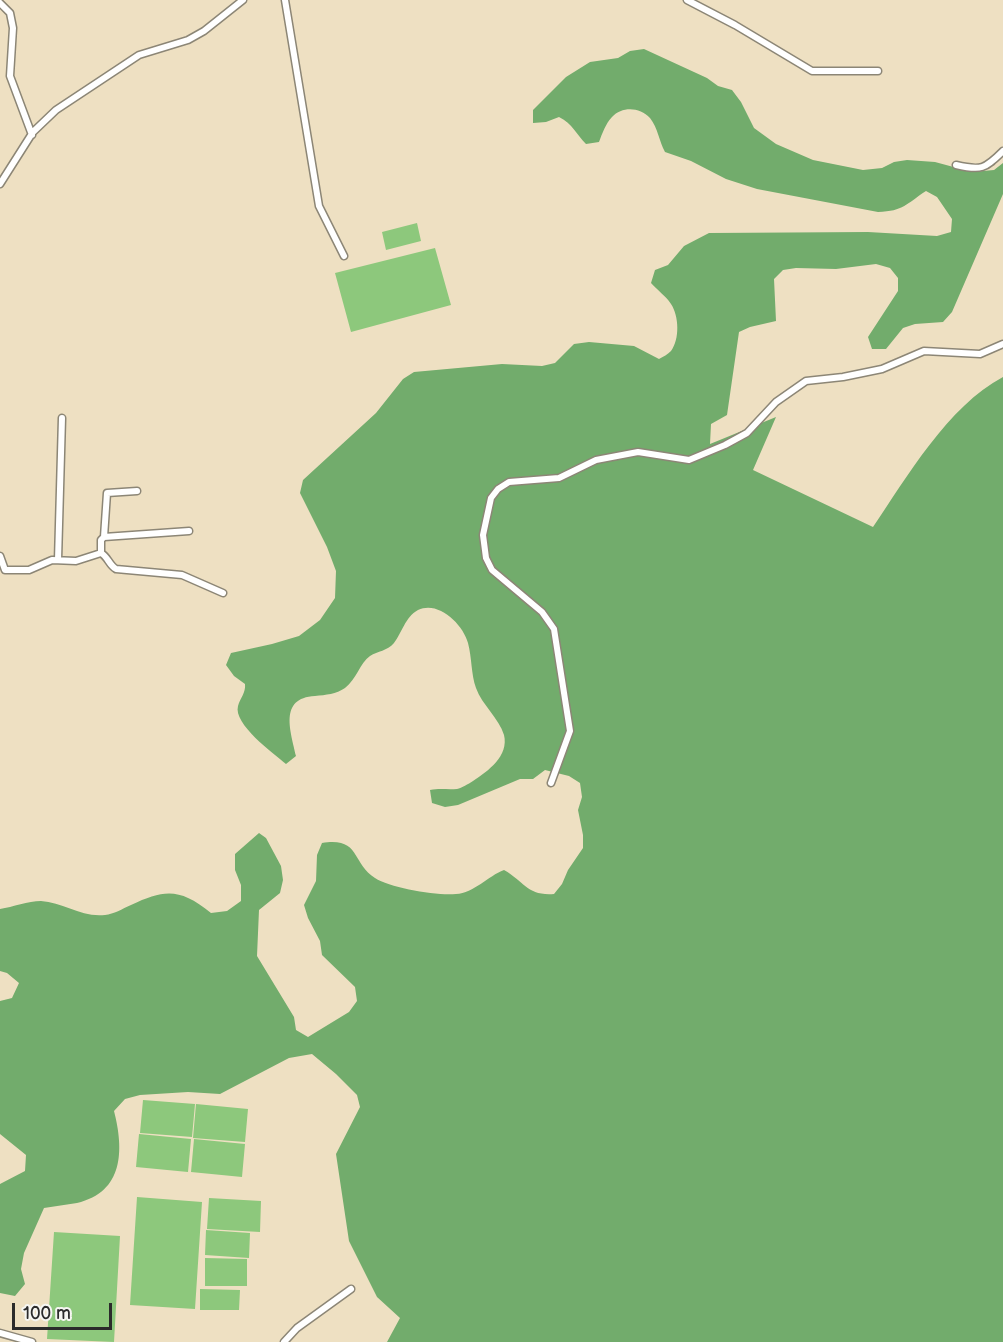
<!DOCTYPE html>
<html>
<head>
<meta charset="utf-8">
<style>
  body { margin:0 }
  #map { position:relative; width:1003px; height:1342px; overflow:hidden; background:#eee0c2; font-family:"Balsamiq Sans",sans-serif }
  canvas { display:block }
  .scale { position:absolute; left:12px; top:1303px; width:100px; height:27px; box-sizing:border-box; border:3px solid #2b2b2b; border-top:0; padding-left:8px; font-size:18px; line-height:21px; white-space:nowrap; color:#2b2b2b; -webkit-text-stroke:4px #f6f6f2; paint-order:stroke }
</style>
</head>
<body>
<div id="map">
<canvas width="1003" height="1342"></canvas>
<div class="scale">100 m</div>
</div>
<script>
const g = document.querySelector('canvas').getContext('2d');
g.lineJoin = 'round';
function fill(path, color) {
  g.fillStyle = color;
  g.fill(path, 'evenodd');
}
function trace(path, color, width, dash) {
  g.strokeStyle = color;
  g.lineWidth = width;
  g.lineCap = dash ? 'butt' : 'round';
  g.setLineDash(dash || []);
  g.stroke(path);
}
const green = new Path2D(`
  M417,223L421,241L386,250L382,232Z
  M435,248L451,305L351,332L335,273Z
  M143,1100L195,1104L192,1137L140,1133Z
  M196,1104L248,1109L245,1142L193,1138Z
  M139,1134L191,1139L188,1172L136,1167Z
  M194,1139L245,1144L242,1177L191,1172Z
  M137,1197L202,1202L195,1309L130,1305Z
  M209,1198L261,1201L260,1232L207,1229Z
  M206,1230L250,1233L249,1258L205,1255Z
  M54,1232L120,1236L114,1342L47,1339Z
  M205,1258L247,1259V1286H205Z
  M200,1289L240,1290L239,1310H200Z`);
const forest = new Path2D(`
  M644,49L707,78L718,86L732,90L741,102L754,128L776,144L813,160L863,170L882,168L894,162L907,160L935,162L972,172L994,170L1003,163V194L952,312L943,322L915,324L903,328L886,349H872L868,337L898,291V278L890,268L876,264L836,269L796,268L783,270L774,279L776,321L750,327L739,332L727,415L711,424L710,444L776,417L753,470L873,527C907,477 948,406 1003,377V1342H387L400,1318L377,1297L349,1241L336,1154L360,1107L357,1095L336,1074L312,1054L289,1058L220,1094L188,1092L140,1095L125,1099L114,1111C124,1150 124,1192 77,1203C66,1205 55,1206 44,1208L24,1253L21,1269L25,1284L15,1296L0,1293V1184L25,1171L26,1155L0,1134V1001L12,998L19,983L7,973L0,971V909C13,907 28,901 41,901C63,902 82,918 105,915C114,914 122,909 131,905C165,889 180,888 211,913L227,911L241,901V885L235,870V854L259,833L266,838L281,866L283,880L280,893L259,910L257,956L294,1017L296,1030L308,1037L349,1012L357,1001L355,987L322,955L320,941L308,918L304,905L316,881L317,855L322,843C361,837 351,863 375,878C390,888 437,896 456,894C474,893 488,876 504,870C525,882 527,896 554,894L562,884L568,870L583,848V835L578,810L582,797L580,783L569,776L545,770L533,779H520L458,805L445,807L432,803L430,790C441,788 447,790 457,789C462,788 468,784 473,781C488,771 509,756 504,735C499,718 482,705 476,688C471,674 472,658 468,643C463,624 438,600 418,610C405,617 402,633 394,643C387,651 378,651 370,656C360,663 356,680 345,688C336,694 326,695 315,696C278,698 291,732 296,756L286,764C273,753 233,724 238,706C240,698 246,693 245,684L234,676L226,665L231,653L272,644L299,636L320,620L335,598L336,571L327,547L300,493L303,480L376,413L403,379L414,372L502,364L542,366L555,363L574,344L589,342L634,346L659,359C663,357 668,354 671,351C680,339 679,316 671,304C666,296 657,290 651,283L655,270L668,265L684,246L709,233L868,232L937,236L951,232L952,219L937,197L926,191C906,204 904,211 878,212L757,189L726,179L691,161L665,152C659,141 658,128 650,118C640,107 622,106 612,117C606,123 602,134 599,142L586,144C576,134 573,124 559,117L546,122L533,123V110L566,77L590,62L618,58L630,51Z`);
const minor = new Path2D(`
  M285,0L319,206L344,256
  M687,0L735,25L812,71H878
  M0,3L10,13L13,28L10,76L32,135
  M956,165C981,171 985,169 1003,151
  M0,184L33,132L56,110L139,55L188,40L204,31L243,0
  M104,537L107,493L137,491
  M101,553V540L104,537L189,531
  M0,556L5,570H29L52,560L76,561L101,553C108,557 109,565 116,569L182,575L223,593
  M58,560L62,418
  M551,783L570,731L554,629L542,612L492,570L486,558L483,535L491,498L498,489L509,482L559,478L596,460L638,452L689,460L725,445L747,433L776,402L806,381L843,377L882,369L924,351L980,354L1003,344
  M0,1333L32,1342
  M284,1342L297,1328L351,1289`);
fill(green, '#8dc87c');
fill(forest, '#72ac6c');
trace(minor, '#8c8676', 9);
trace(minor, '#fff', 6);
</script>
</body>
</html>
